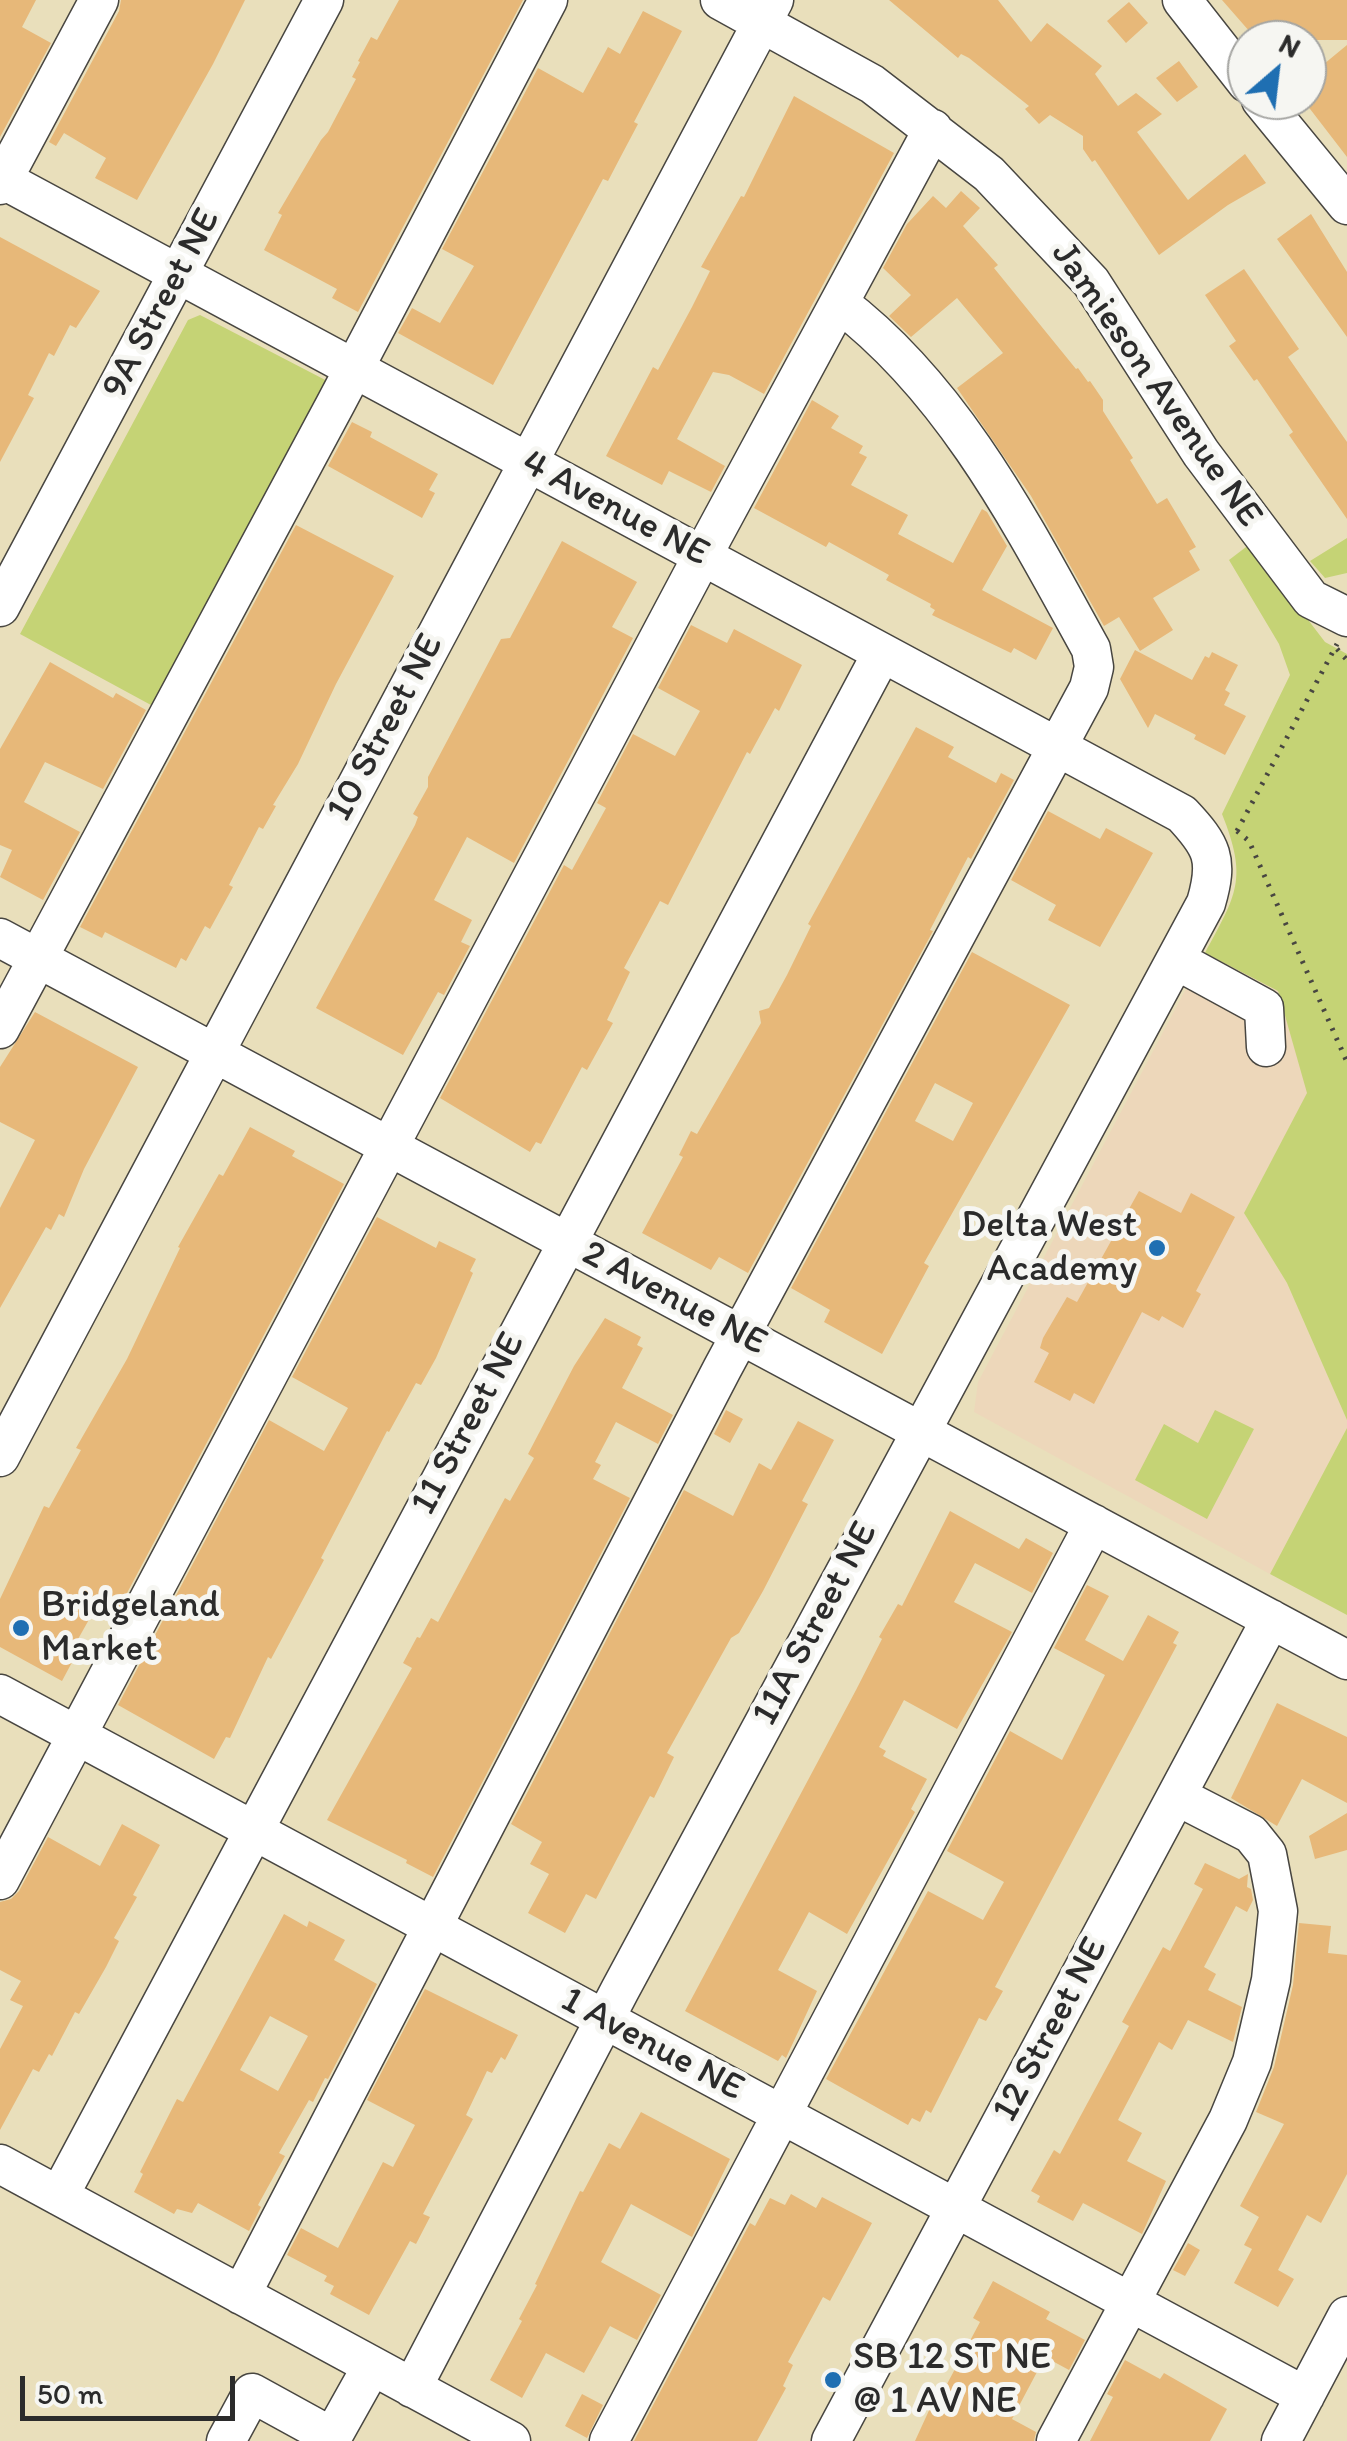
<!DOCTYPE html>
<html>
<head>
<meta charset="utf-8">
<style>
  body { margin:0 }
  #map { position:relative; width:1347px; height:2441px; overflow:hidden; background:#e9dfbb; font-family:Itim,sans-serif }
  canvas { display:block }
  .north { position:absolute; left:1227px; top:20px; width:100px; height:100px; box-sizing:border-box; background:#f6f6f2; border:2px solid #a5a5a2; border-radius:50%; rotate:28deg; font-size:28px; font-weight:700; line-height:40px; text-align:center; color:#2b2b2b }
  .north::after { content:''; display:block; margin:auto; width:35px; height:45px; background:#1f6fb2; clip-path:polygon(50% 0,100% 100%,50% 72%,0 100%) }
  .scale { position:absolute; left:20px; top:2376px; width:215px; height:45px; box-sizing:border-box; border:5px solid #2b2b2b; border-top:0; padding-left:12px; font-size:30px; line-height:35px; white-space:nowrap; color:#2b2b2b; -webkit-text-stroke:8px #f6f6f2; paint-order:stroke }
</style>
</head>
<body>
<div id="map">
<canvas width="1347" height="2441"></canvas>
<div class="north">N</div>
<div class="scale">50 m</div>
</div>
<script>
const g = document.querySelector('canvas').getContext('2d');
g.lineJoin = 'round';
function fill(path, color) {
  g.fillStyle = color;
  g.fill(path, 'evenodd');
}
function trace(path, color, width, dash) {
  g.strokeStyle = color;
  g.lineWidth = width;
  g.lineCap = dash ? 'butt' : 'round';
  g.setLineDash(dash || []);
  g.stroke(path);
}
function write(font, color, halo, rows, align = 'center') {
  g.font = font + ' Itim,sans-serif';
  g.lineWidth = 10;
  g.setLineDash([]);
  g.textBaseline = 'middle';
  g.strokeStyle = halo;
  g.fillStyle = color;
  for (const [text, x, y, turn = 0] of rows) {
    g.save();
    g.translate(x, y);
    g.rotate((+turn || 0) * Math.PI / 180);
    g.textAlign = isNaN(turn) ? turn : align;
    if (halo) g.strokeText(text, 0, 0);
    g.fillText(text, 0, 0);
    g.restore();
  }
}
const built = new Path2D(`
  M1205,953L1278,991L1308,1093L1244,1213L1287,1283L1347,1420V1428L1270,1574L974,1412L978,1382Z`);
const green = new Path2D(`
  M200,315L333,384L162,711L20,634L188,320Z
  M1347,538V573L1325,578L1310,561Z
  M1250,544L1325,642L1347,654V1420L1287,1283L1244,1213L1307,1093L1278,991L1205,953C1237,894 1248,879 1222,814L1290,675L1279,644L1229,560Z
  M1215,1410L1254,1429L1207,1519L1135,1480L1164,1424L1198,1443Z
  M1347,1428V1615L1270,1574Z`);
const building = new Path2D(`
  M0,0H36L22,27L51,43L0,137Z
  M121,0H245L213,64L137,200L95,178L106,158L64,133L56,146L49,142L119,11Z
  M399,0H523L358,312L332,298L337,289L264,250L282,215L278,213L321,140L328,132L356,79L352,77L360,62L358,61L371,37L377,40Z
  M889,0H998L1031,42L1047,23L1102,66L1095,74L1118,106L1136,93L1162,114L1137,132L1188,200L1245,154L1266,183L1228,205L1159,255L1095,160L1092,162L1083,149V136L1050,115L1039,124L1025,109L1029,106L969,58L961,54L958,58Z
  M1222,0H1347V40H1257Z
  M1129,2L1148,23L1126,43L1107,21Z
  M643,11L682,31L634,122L638,124L620,158L608,181L603,179L493,385L398,333L412,308L440,323L474,266L442,249L538,68L583,93L608,47L620,54Z
  M1347,45V157L1307,105V78Z
  M1179,61L1198,87L1177,102L1156,78Z
  M794,96L894,153L764,394L729,375L713,372L677,439L725,466L711,492L669,471L662,485L606,456L653,367L658,370L692,307L710,271L701,267L741,196L744,197Z
  M961,191L980,208L963,226L998,265L994,268L1076,369L1078,368L1088,382L1090,381L1103,400V411L1133,458L1130,460L1157,504L1167,498L1196,547L1189,551L1200,570L1153,598L1173,630L1140,651L1119,617L1104,626L1031,496L957,388L1003,353L957,298L911,337L889,316L911,295L883,268L907,224L933,196L946,208Z
  M1311,214L1347,272V337L1277,239Z
  M0,237L100,291L76,328L70,325L54,356L49,353L28,395L34,398L0,462Z
  M1244,269L1299,349L1288,357L1347,442V519L1289,435L1293,432L1257,379L1254,381L1229,346L1236,341L1205,295Z
  M812,400L839,416L831,428L863,446L859,453L867,457L851,485L908,515L898,534L953,563L982,509L987,512L1007,546L982,590L1053,628L1036,660L1014,648L1011,653L932,615L935,610L930,607L931,604L886,580L889,575L829,542L826,547L754,508Z
  M352,422L372,432L370,437L438,474L429,490L435,493L422,518L328,466Z
  M296,525L394,576L336,684L298,764L273,805L276,806L263,829L259,827L229,885L233,887L210,929L205,926L186,961L181,958L176,968L105,932L102,938L80,927Z
  M562,541L637,582L612,627L633,638L514,863L467,837L434,900L472,920L461,942L470,946L444,995L438,992L403,1055L316,1008L415,825L418,817L413,814L428,787V777L501,639L510,638Z
  M691,625L727,643L734,629L802,665L779,711L775,708L750,754L747,752L668,905L660,901L624,968L630,972L607,1020L613,1023L587,1070L582,1067L541,1144L536,1142L530,1152L440,1098L564,865L572,870L606,808L597,803L633,734L675,756L700,711L658,688Z
  M1135,650L1192,680L1205,656L1209,658L1212,652L1238,665L1225,690L1230,693L1224,705L1246,716L1225,755L1194,739L1196,735L1155,714L1148,728L1120,679Z
  M50,662L113,698L116,693L146,710L103,789L45,762L24,802L80,832L43,900L0,877L12,850L0,845V749Z
  M916,727L954,747L948,757L996,783L1001,773L1014,780L971,859L968,857L930,930L933,931L748,1273L719,1257L711,1270L642,1233L683,1157L679,1155L691,1131L697,1134L761,1023L759,1011L769,1008L787,975L811,926L808,924Z
  M1048,811L1100,839L1106,828L1153,853L1100,947L1048,920L1056,905L1011,880Z
  M972,952L1070,1005L924,1263L929,1266L882,1354L824,1322L830,1310L791,1288ZM935,1083L973,1103L953,1141L915,1121Z
  M35,1012L138,1067L84,1169L64,1217L59,1214L51,1230L46,1227L0,1308V1208L35,1140L0,1122V1067Z
  M250,1127L295,1151L292,1156L344,1184L118,1610L100,1600L73,1648L78,1651L62,1681L0,1647V1599L44,1506L49,1508L81,1450L76,1448L127,1359L180,1248L178,1247L219,1174L223,1176Z
  M1139,1191L1181,1213L1191,1193L1235,1217L1196,1291L1201,1294L1183,1328L1162,1316L1159,1321L1142,1312L1094,1404L1074,1393L1070,1401L1034,1382L1049,1353L1040,1348L1043,1338L1067,1297L1077,1302Z
  M377,1217L436,1248L439,1241L476,1259L470,1271L473,1273L436,1358L421,1385L416,1383L389,1432L387,1431L321,1558L324,1560L271,1659L268,1657L230,1738L226,1737L214,1759L118,1705L269,1420L324,1451L348,1408L292,1377Z
  M605,1318L641,1337L637,1345L643,1348L622,1388L673,1415L658,1444L616,1422L595,1462L601,1465L593,1479L630,1498L433,1877L406,1863L407,1860L327,1820L412,1668L403,1663L417,1637L420,1638L431,1618L438,1622L505,1498L510,1501L534,1458L528,1454L574,1366Z
  M726,1410L743,1419L730,1443L714,1434Z
  M798,1421L834,1440L802,1501L808,1504L763,1591L739,1633L731,1638L667,1753L674,1757L654,1798L650,1796L596,1899L586,1894L565,1933L528,1913L549,1874L530,1864L542,1842L511,1824L684,1490L733,1516L759,1463L771,1470Z
  M950,1511L1019,1549L1026,1538L1053,1553L1032,1593L975,1563L954,1602L1012,1632L957,1729L904,1700L879,1747L886,1751L883,1756L927,1779L911,1809L915,1812L847,1934L809,1912L778,1970L817,1991L786,2058L782,2055L778,2061L685,2011L856,1690L882,1639L879,1637L898,1604L902,1606Z
  M1087,1585L1109,1596L1085,1640L1123,1661L1148,1615L1179,1632L1173,1643L1177,1645L995,1987L1003,1991L986,2021L979,2018L931,2113L926,2110L920,2122L912,2118L908,2125L826,2079L928,1891L983,1920L1004,1882L947,1851L1010,1731L1062,1760L1105,1675L1054,1648Z
  M1277,1703L1347,1737V1803L1302,1779L1277,1826L1231,1798Z
  M1347,1813V1850L1315,1859L1309,1836Z
  M122,1824L160,1845L133,1895L137,1897L114,1938L119,1941L106,1967L79,2014L75,2012L52,2056L49,2054L39,2072L33,2069L0,2130V2049L23,2006L10,2000L21,1981L0,1970V1902L11,1899L19,1891L48,1837L100,1866Z
  M1205,1863L1239,1879L1248,1874L1247,1887L1251,1889L1253,1900L1247,1912L1236,1906L1204,1967L1216,1974L1208,1990L1242,2007L1233,2042L1188,2020L1172,2050L1159,2042L1118,2120L1142,2133L1127,2161L1166,2181L1142,2234L1083,2203L1073,2221L1037,2202L1040,2196L1031,2191L1054,2150L1060,2154L1129,2026L1122,2022L1163,1947L1170,1951L1203,1889L1194,1884Z
  M284,1914L307,1927L309,1921L345,1940L334,1960L377,1984L328,2079L325,2078L313,2102L309,2100L279,2153L285,2156L258,2205L261,2207L249,2231L198,2203L192,2213L177,2209L174,2214L134,2192L143,2174L140,2172L177,2099L183,2102ZM270,2016L308,2036L278,2091L240,2070Z
  M1299,1923L1331,1926L1328,1953L1347,1955V2174L1321,2223L1307,2215L1278,2270L1294,2279L1278,2307L1234,2283L1252,2249L1244,2245L1259,2217L1240,2206L1284,2124L1256,2112L1274,2067L1293,1985Z
  M425,1989L518,2035L505,2060L501,2057L492,2073L487,2071L466,2115L473,2119L423,2214L430,2217L416,2244L410,2241L369,2315L330,2294L334,2286L324,2281L327,2276L287,2255L301,2228L338,2248L383,2162L393,2167L415,2125L367,2100Z
  M641,2112L730,2159L692,2237L631,2204L601,2262L661,2295L637,2340L610,2326L584,2373L546,2353L522,2398L490,2380L522,2321L519,2319L537,2285L535,2284L580,2191L583,2192L609,2143L620,2149Z
  M791,2194L816,2208L822,2197L872,2223L830,2301L823,2297L788,2362L793,2365L783,2386L786,2388L757,2441H634L750,2223L755,2226L770,2198L785,2205Z
  M1188,2243L1200,2250L1185,2276L1173,2270Z
  M993,2281L1050,2312L1046,2319L1085,2340L1069,2370L1045,2357L1012,2419L1036,2432L1034,2441H915L942,2382L947,2384L980,2322L973,2318Z
  M1125,2360L1160,2379L1164,2373L1227,2409L1210,2441H1090L1113,2397L1107,2394Z
  M582,2394L603,2405L587,2438L565,2426Z`);
const path = new Path2D(`
  M1337,649L1347,660
  M1237,831L1249,841L1347,1062
  M1237,831L1337,644`);
const minor = new Path2D(`
  M720,0L872,84L989,174L1091,282L1201,453L1311,599L1347,617
  M1182,0L1247,83
  M1261,100L1347,205
  M0,178L1182,814C1212,846 1219,859 1206,903L620,1990L412,2388
  M0,185L99,0
  M0,607L324,0
  M0,938L1347,1660
  M1176,960L1264,1008L1266,1047
  M0,1029L336,403L548,0
  M0,1457L774,0
  M0,1694L1305,2396
  M0,1880L713,536L933,129
  M0,2164L511,2441
  M59,2196L882,653
  M241,2295L722,1369L1089,688L1094,667L1091,649C1023,526 954,390 839,303
  M226,2441L252,2393L332,2437
  M330,2441L372,2366
  M609,2441L1094,1524
  M831,2441L1271,1619
  M1056,2441L1228,2120L1252,2062L1271,1980L1278,1911L1267,1854L1251,1834L1177,1796
  M1281,2441L1347,2316`);
const markers = [
  [1157,1248,10,"#1f6fb2"],
  [21,1628,10,"#1f6fb2"],
  [833,2380,10,"#1f6fb2"]
];
const streetNames = [
  ["9A Street NE",162,304,-62],
  ["Jamieson Avenue NE",1156,385,55],
  ["4 Avenue NE",615,509,28],
  ["10 Street NE",386,728,-62],
  ["2 Avenue NE",674,1299,28],
  ["11 Street NE",469,1424,-62],
  ["11A Street NE",816,1624,-62],
  ["12 Street NE",1051,2030,-62],
  ["1 Avenue NE",652,2045,28]
];
const poiNames = [
  ["Delta West",1137,1226,"right"],
  ["Academy",1137,1270,"right"],
  ["Bridgeland",41,1606],
  ["Market",41,1650],
  ["SB 12 ST NE",853,2358],
  ["@ 1 AV NE",853,2402]
];
fill(built, '#edd7ba');
fill(green, '#c5d375');
fill(building, '#e7b879');
trace(minor, '#484641', 41);
trace(path, '#484641', 5, [2.5, 8]);
trace(minor, '#fff', 38);
for (const [x, y, r, color] of markers) {
  const dot = new Path2D();
  dot.arc(x, y, r, 0, 2 * Math.PI);
  g.fillStyle = color;
  g.fill(dot);
  trace(dot, '#f6f6f2', 4);
}
write('38px', '#2b2b2b', '#f6f6f2', streetNames);
write('38px', '#2b2b2b', '#f6f6f2', poiNames, 'left');
</script>
</body>
</html>
